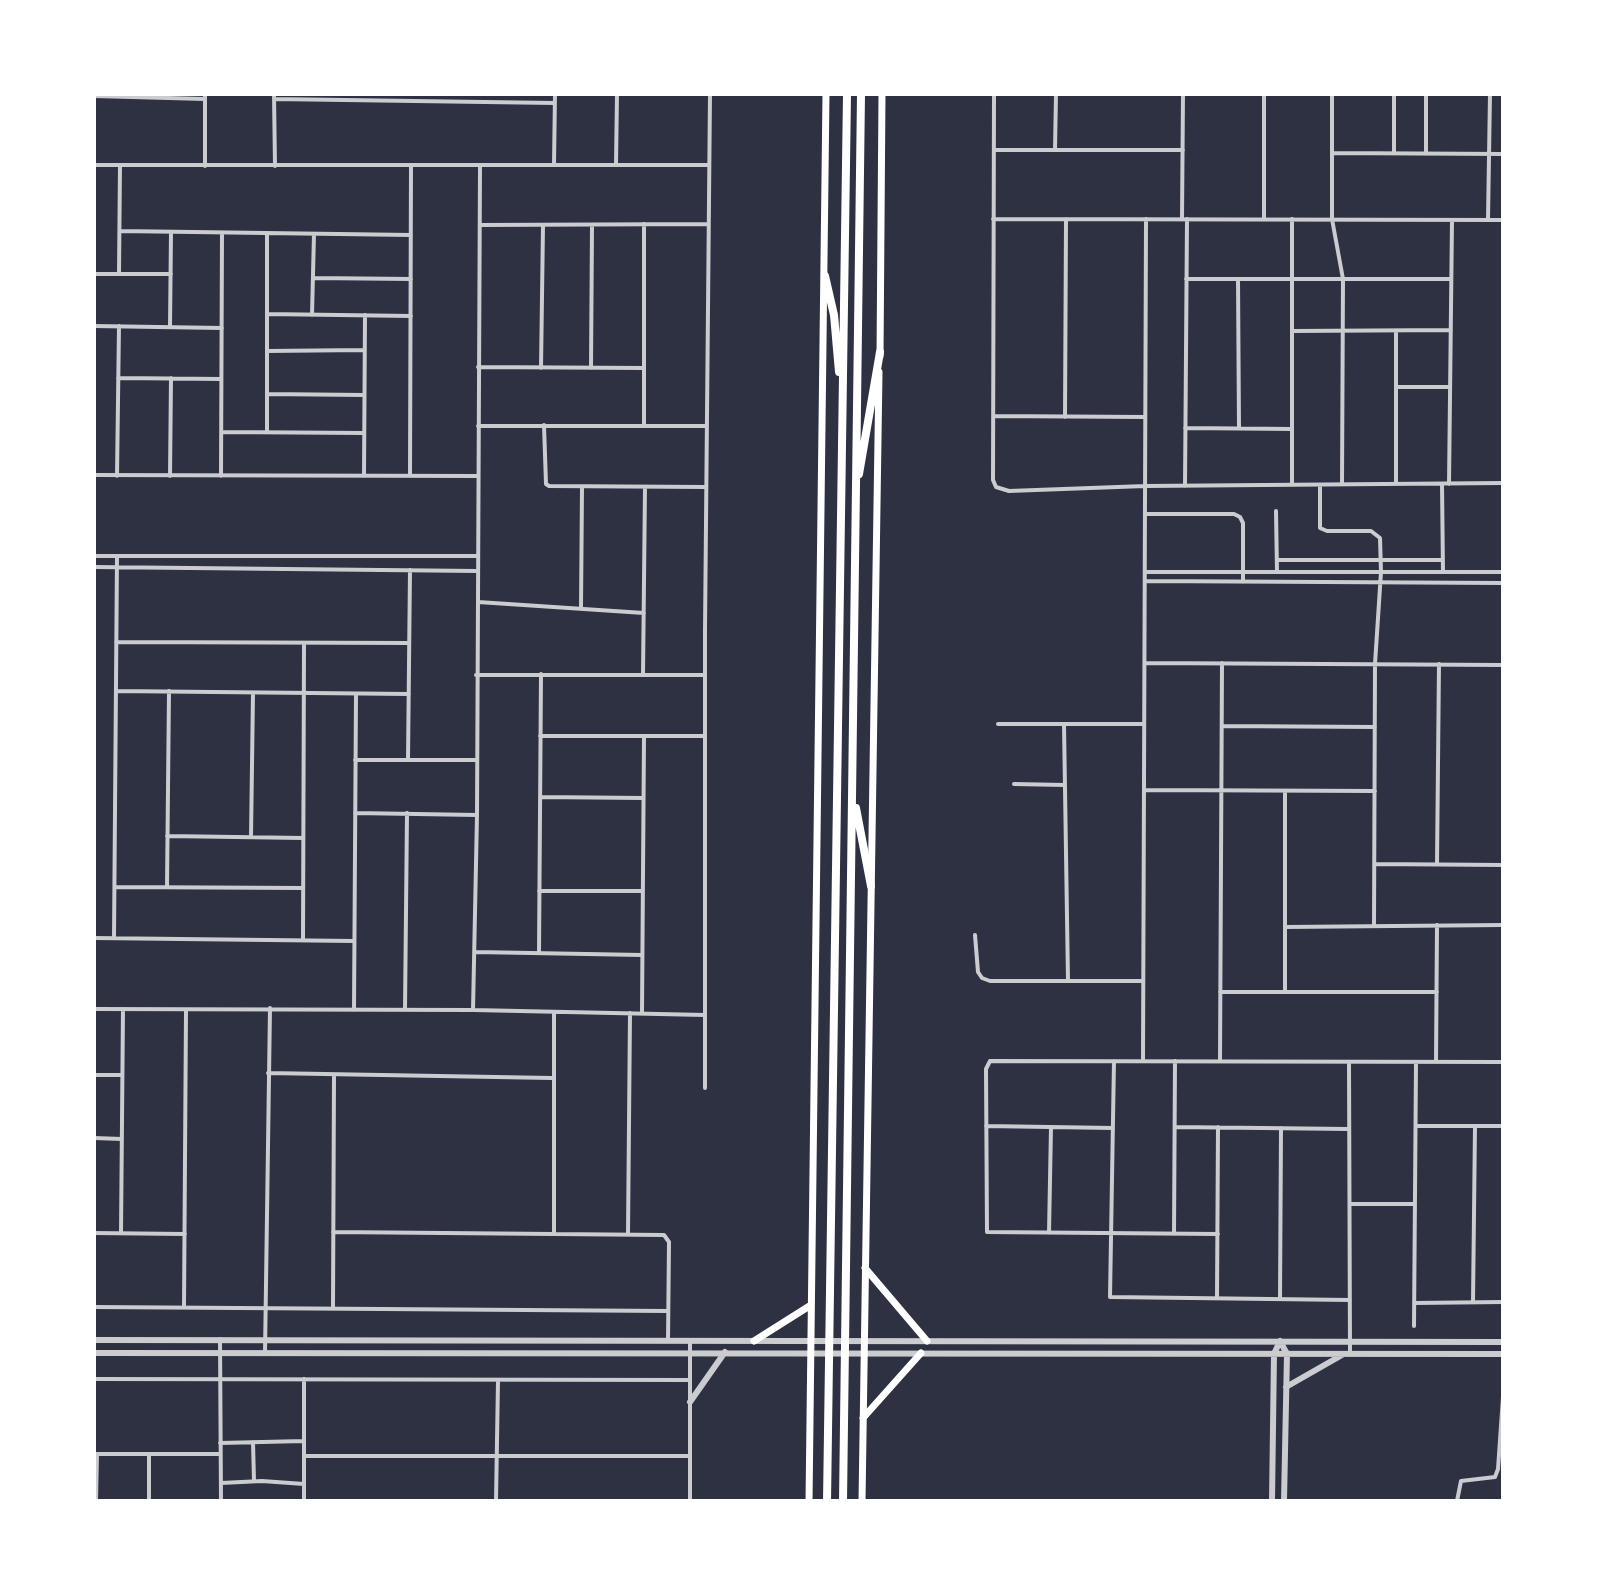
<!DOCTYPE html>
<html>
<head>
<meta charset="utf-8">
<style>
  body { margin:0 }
  #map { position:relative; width:1597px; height:1595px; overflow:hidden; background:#2d3142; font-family:Lato,sans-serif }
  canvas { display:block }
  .frame { position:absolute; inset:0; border:96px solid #fff; pointer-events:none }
</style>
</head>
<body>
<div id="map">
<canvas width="1597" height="1595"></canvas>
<div class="frame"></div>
</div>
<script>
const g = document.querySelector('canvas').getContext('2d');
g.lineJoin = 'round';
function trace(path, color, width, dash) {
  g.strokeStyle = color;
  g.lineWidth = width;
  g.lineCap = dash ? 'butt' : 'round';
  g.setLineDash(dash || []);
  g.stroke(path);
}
const minor = new Path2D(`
  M205,94V166
  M274,94L275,166
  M994,94L993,480L996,487L1009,491L1145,486L1503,483
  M1332,94V219L1343,279L1342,484
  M1394,94V153
  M1426,94V154
  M94,96L205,99
  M274,99L555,103
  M994,150H1183
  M1055,150L1056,94
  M1332,153L1503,154
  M94,165H708
  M554,165L555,94
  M616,165L617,94
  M993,219L1503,220
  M1182,219L1183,94
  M1264,219V94
  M1292,219V485
  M1488,220L1490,94
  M480,225L708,224
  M120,231L411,235
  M94,274H171
  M119,274L120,165
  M313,278L411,279
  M1186,279H1451
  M1238,279L1239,428
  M267,314L411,316
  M312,315L314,234
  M94,326L222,328
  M170,327L171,232
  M1293,331L1451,330
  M1396,331V484
  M267,351L364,350
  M478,367L644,368
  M541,368L543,226
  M591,368L592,225
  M118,378L221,379
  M1396,387H1449
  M267,394L364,395
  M993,416L1145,417
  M1065,417L1066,219
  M544,425L546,484L549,486L706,487
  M644,425V224
  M478,426H707
  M1185,428L1292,429
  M222,432L364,433
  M267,432V233
  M94,475L477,476
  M410,475L411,165
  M117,476L119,326
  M170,476L171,378
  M221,476L222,233
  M364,476L365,315
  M1442,484L1443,572
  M1449,484L1452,220
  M1185,486L1187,219
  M1320,486V528L1327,531H1371L1380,538L1381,572L1375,664L1374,926
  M1276,511L1277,572
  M1145,514H1234L1240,517L1243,523V582
  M94,556H478
  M1277,560H1443
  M94,567L477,571
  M1145,572H1503
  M1145,581L1503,583
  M478,602L644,613
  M581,608L582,487
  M116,642L409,643
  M1145,663L1503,665
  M476,675H705
  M643,675L645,487
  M116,691L409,694
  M998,724H1144
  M1064,724L1068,981
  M1222,726L1375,727
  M540,736H705
  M355,760H476
  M408,760L410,570
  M1014,784L1065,785
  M1144,790L1375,791
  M540,797L643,798
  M355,813L477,815
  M167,836L303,838
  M251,837L253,693
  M1375,864L1503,865
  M1437,864L1439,664
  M115,887L303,888
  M167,887L169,691
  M539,891H643
  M1285,927L1503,925
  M975,935L978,972L982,978L990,981H1143
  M94,938L354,941
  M114,938L117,556
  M303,940L304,643
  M475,952L642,955
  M539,953L541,674
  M1220,992H1437
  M1285,992V791
  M94,1009L473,1010L705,1015
  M354,1010L356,694
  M405,1010L407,813
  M473,1010L477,815L480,166
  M554,1012V1233
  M642,1013L644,736
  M1114,1061L1110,1297L1350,1300
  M1143,1061L1146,219
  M1220,1061L1222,663
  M1349,1062L1350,1354
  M1436,1062L1437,925
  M268,1073L552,1078
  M94,1075H122
  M705,1088V630L710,94
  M986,1126L1113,1128
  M1416,1126H1503
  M1175,1127L1348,1129
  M94,1138L122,1139
  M1350,1204H1415
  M333,1232L664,1235L669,1242L668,1341
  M94,1233L185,1234
  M121,1233L123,1009
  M1049,1233L1051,1127
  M628,1234L630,1013
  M1174,1234L1175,1061
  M1218,1234L987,1232L986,1069L990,1061L1503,1062
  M1217,1298L1218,1127
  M1280,1299L1281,1128
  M1473,1302L1475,1126
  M1414,1303L1503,1302
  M94,1307L668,1311
  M184,1307L186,1010
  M333,1308L334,1075
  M1414,1326L1416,1062
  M220,1339L221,1501
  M265,1353L270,1008
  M94,1379L690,1380
  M304,1379V1501
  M253,1442L254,1481
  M220,1443L304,1441
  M94,1454H220
  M149,1454V1501
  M304,1456H690
  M221,1483L262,1481L304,1484
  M96,1501L97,1454
  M496,1501L498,1381
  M690,1501V1341
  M1457,1501L1461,1481L1495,1477L1498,1469L1503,1397`);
const tertiary = new Path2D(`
  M94,1340L1503,1342
  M1280,1341L1287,1354L1284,1501
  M94,1353L1503,1354
  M1286,1387L1342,1355
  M690,1402L725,1352
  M1272,1501L1274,1354L1280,1341`);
const primary = new Path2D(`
  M880,356L882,94
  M865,1268L927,1341
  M754,1341L811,1305
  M863,1418L921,1353
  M809,1501L826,94
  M862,1501L879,372`);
const motorway = new Path2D(`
  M825,276L834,315L839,372
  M859,474L880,352
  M856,808L871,886
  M827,1501L847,94
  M843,1501L861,94`);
trace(minor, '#caccd0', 4);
trace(tertiary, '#caccd0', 6);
trace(primary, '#fff', 7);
trace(motorway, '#fff', 8);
</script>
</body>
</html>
